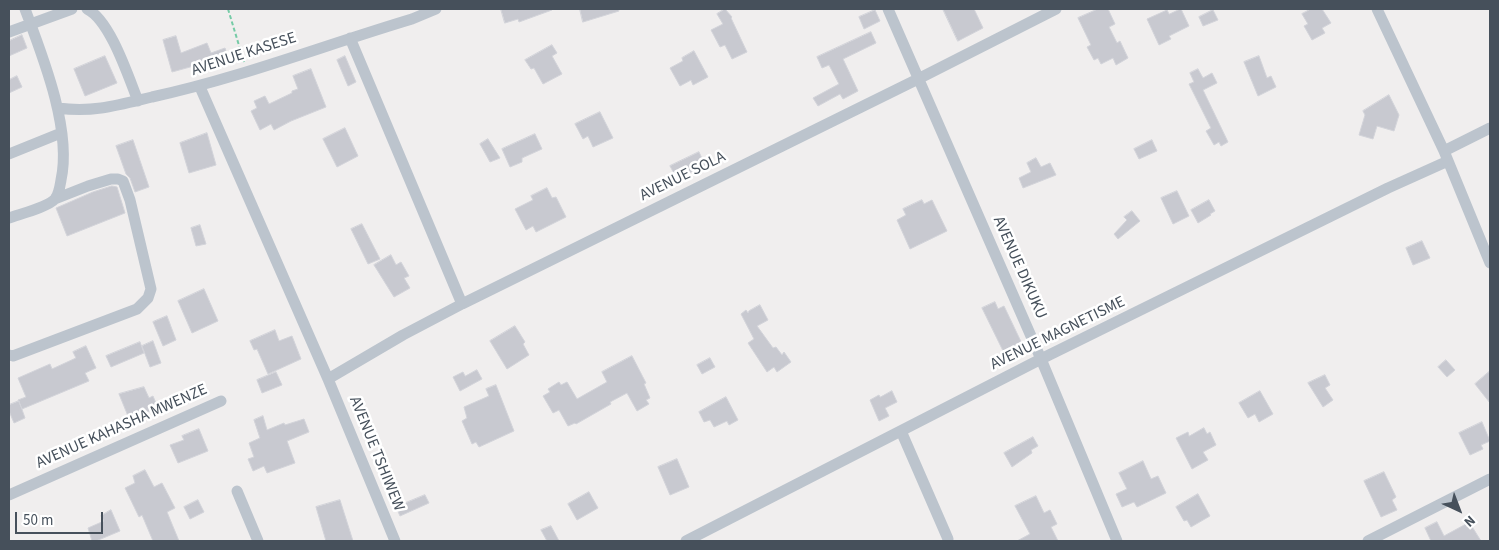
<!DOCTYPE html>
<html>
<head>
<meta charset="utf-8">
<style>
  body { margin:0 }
  #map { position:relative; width:1499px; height:550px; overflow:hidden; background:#f0eeee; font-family:"Source Sans 3",sans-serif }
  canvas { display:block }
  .frame { position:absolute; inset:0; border:10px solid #46505b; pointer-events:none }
  .north { position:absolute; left:1434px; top:485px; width:50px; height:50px; -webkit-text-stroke:4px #fff; paint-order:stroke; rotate:137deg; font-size:14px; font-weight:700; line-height:20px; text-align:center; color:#46505b }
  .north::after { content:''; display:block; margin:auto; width:18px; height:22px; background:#46505b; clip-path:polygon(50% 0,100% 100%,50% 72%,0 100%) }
  .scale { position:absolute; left:15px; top:512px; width:88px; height:22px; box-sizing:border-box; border:2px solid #46505b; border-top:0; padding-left:6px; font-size:15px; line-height:18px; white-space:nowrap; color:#46505b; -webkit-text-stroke:4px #fff; paint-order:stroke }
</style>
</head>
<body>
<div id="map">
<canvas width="1499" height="550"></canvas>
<div class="frame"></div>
<div class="north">N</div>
<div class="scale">50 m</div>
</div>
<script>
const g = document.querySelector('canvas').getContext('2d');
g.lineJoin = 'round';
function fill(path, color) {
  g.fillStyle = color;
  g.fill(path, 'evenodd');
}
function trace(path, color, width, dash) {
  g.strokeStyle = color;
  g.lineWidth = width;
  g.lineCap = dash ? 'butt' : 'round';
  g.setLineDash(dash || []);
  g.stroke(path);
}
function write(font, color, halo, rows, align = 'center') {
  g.font = font + ' "Source Sans 3",sans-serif';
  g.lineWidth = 5;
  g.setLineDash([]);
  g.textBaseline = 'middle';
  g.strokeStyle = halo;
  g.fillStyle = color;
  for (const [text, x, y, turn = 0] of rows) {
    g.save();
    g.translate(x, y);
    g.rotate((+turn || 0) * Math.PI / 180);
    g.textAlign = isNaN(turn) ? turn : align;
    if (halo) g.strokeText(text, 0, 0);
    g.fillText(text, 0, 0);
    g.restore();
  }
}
const building = new Path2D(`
  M501,9H552V10L519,22L518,19L505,23Z
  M580,9H618L619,11L583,22Z
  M725,9L732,17L731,18L747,52L732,59L725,45L720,47L711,30L723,24L717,14Z
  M943,9H974L983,28L958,41Z
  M1098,9H1108L1115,24L1109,27L1117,43L1120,41L1128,58L1116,65L1113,58L1101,64L1098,58L1094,60L1087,47L1091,45L1078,18Z
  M1181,9L1189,26L1169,36L1171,39L1159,45L1147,19L1167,10L1169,14Z
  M1311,9H1322L1331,23L1322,28L1325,33L1312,40L1304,26L1308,24L1302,14Z
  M875,10L880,21L864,29L859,17Z
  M1213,10L1218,20L1203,26L1199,17Z
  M871,32L876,43L843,59L858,91L843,99L840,94L818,106L813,98L839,84L829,65L822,68L817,57Z
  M22,35L27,48L9,56V41Z
  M176,36L181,53L207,43L211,53L225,48L228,56L202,66L201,64L172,72L163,40Z
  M552,45L557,53L552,56L562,74L543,84L534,68L531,69L525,60Z
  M694,51L708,77L693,85L691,80L680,86L670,68L683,61L682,58Z
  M105,56L117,83L85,96L74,69Z
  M345,56L356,82L348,86L337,60Z
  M1259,56L1267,78L1271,76L1276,87L1258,96L1244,62Z
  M311,69L326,107L291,121L274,130L271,124L260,130L251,111L257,108L254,101L265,96L269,104L292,93V91L298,89L293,76Z
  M1198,69L1203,78L1212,73L1217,83L1203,90L1228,142L1221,146L1219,142L1214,145L1206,131L1211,128L1189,84L1194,82L1190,73Z
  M17,76L22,87L9,93V80Z
  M1389,95L1399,115L1394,131L1377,126L1373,139L1359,135L1365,115L1363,111Z
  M600,112L613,138L593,147L588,136L583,139L575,124Z
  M345,128L358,156L337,167L323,139Z
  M207,133L216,165L189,173L180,143Z
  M535,134L542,149L522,158V162L510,167L502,149Z
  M488,139L500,158L490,162L480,144Z
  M133,140L149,187L135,192L130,178L126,174L116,146Z
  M1152,140L1157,151L1139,159L1134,149Z
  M699,152L705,165L677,179L670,166Z
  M1036,158L1041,167L1050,163L1056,175L1023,188L1019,178L1031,172L1027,163Z
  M112,186L117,187L125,213L67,236L56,208L93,192Z
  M547,188L552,198L556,197L566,217L536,232L533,226L526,230L515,209L533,200L531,196Z
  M1177,191L1189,216L1173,224L1161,198Z
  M922,200L924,204L932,200L947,231L910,249L897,220L906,215L903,209Z
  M1209,200L1215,211L1210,214L1211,215L1198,223L1191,210Z
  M1132,211L1140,221L1118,239L1114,234L1127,220L1124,217Z
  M362,224L380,259L368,264L351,229Z
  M200,225L206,244L196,246L191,228Z
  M1422,241L1430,258L1413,265L1406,248Z
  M391,255L396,265L401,262L409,276L404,278L410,288L394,297L374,265Z
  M204,289L218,321L192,333L178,301Z
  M995,302L998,309L1004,306L1025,350L1007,359L982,308Z
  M760,305L768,320L757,326L773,348L776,347L782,355L784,352L791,362L777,372L774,367L767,372L748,343L754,339L741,314L746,310L748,313L749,311Z
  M167,316L176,340L163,346L153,322Z
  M515,326L525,342L523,344L529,355L507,369L490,341Z
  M275,330L279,341L292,336L301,359L268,374L257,349L254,350L250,341Z
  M153,341L161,363L150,367L142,346Z
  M140,342L144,353L111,367L106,356Z
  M86,346L96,368L85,373L89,381L22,409L18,400L26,397L18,378L50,364L52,369L76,358L73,352Z
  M632,356L646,383L644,384L650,398L646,400L649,404L637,411L627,393L610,402L611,404L576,424L575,423L568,426L559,410L553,413L543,396L550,392L548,389L559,382L561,385L567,382L577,399L607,382L602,372Z
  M710,358L715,367L702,374L697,365Z
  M1446,360L1455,370L1447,377L1438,367Z
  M477,370L482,379L460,391L453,377L463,372L465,376Z
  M1490,371V403L1475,384Z
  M276,372L282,385L262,393L257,380Z
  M1325,375L1330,385L1325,388L1333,400L1323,407L1308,383Z
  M496,385L514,431L479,447L476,442L472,444L462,421L467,418L464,407L489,396L486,389Z
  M144,387L149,398L153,396L158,408L137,416L136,413L128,416L119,394Z
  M892,391L897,402L885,408L889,416L879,421L870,400L879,395L880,397Z
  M1260,391L1273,414L1259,422L1255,414L1248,418L1239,403Z
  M726,397L738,420L729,425L727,421L714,427L710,420L704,422L699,412Z
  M19,401L25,418L14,423L9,411V405Z
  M263,416L267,430L284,423L285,425L304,419L309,432L287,441L295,463L267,473L264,466L253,471L248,459L254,457L249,443L260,438L254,420Z
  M1482,422L1490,441L1481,445L1483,449L1470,455L1459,433Z
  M1204,428L1207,434L1210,432L1216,445L1203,452L1208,460L1192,469L1176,438L1188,432L1189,436Z
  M199,429L208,451L178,463L170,445L184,440L182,436Z
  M1033,437L1038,446L1031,450L1032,453L1012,467L1004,453Z
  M677,459L689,487L670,495L658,467Z
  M1143,461L1151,479L1158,476L1166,493L1137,507L1134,502L1122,507L1116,494L1127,489L1119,473Z
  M145,470L154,487L162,483L175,508L167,512L179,541H153L142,515L139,517L125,488L135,483L133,476Z
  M1384,472L1396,497L1392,500L1397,510L1381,517L1364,481Z
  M589,492L598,508L577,520L568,504Z
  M1198,494L1210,516L1191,527L1187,520L1184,521L1176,507Z
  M425,495L429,503L400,516L396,507Z
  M1036,496L1044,513L1050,510L1057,524L1051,527L1058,541H1017L1030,534L1015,506Z
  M198,500L204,512L190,519L184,507Z
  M340,500L353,541H326L316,507Z
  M111,510L120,531L96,541H92L88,528L104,521L101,516Z
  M1437,522L1444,536L1466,524L1467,527L1471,525L1481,541H1431L1425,528Z
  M551,526L559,541H547L541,530Z`);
const path = new Path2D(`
  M228,9L244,62`);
const street = new Path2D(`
  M87,9C110,20 128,76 138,101
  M888,9L1041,359L1117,541
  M1377,9L1444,151L1490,263
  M9,32L72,9
  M350,38L462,304
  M200,87L328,379L395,541
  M58,108C93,113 119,105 152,97C240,78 325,45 412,19L436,9
  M1444,151L1490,128
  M9,154L61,133
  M9,218C20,214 48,207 55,199C59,194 60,186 61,180C72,130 43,57 25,9
  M9,355L13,356L137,309L148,298L151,289L130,200L123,181L118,179H111L88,186L55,199
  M328,379L403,335L462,304L918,79L1056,9
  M901,431L948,539
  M237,491L258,541
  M9,495L221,401
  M686,541L1041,359L1388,188L1448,161
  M1368,541L1490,479`);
const streetNames = [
  ["AVENUE KASESE",244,55,-18],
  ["AVENUE SOLA",683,177,-26],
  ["AVENUE DIKUKU",1019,268,66],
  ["AVENUE MAGNETISME",1058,334,-26],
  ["AVENUE KAHASHA MWENZE",122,427,-24],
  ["AVENUE TSHIWEW",376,454,68]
];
fill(building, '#c8c9d0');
trace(building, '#d2d3d9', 1);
trace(path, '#75cba6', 2, [4, 2.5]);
trace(street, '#bcc4cd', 11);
write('16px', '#46505b', '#fff', streetNames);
</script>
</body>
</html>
